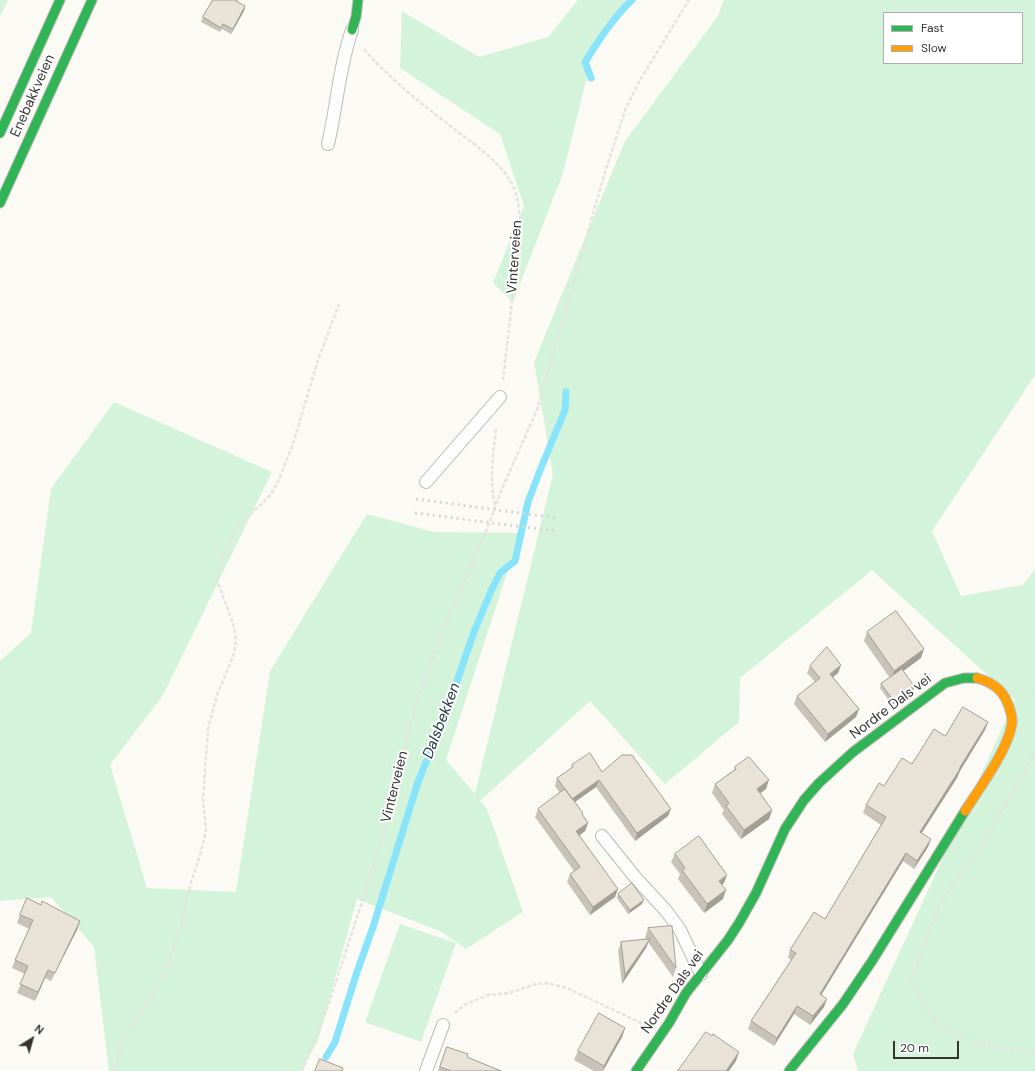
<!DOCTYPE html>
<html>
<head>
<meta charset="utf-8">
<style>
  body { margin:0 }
  #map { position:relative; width:1035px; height:1071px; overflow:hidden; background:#fbfaf4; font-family:"DM Sans",sans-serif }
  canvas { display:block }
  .legend { position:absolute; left:883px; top:12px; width:140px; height:52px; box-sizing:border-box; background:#fff; border:1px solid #afaeac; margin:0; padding:5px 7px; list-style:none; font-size:12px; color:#363430 }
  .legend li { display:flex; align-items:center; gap:8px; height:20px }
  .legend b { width:20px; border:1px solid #afaeac }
  .north { position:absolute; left:12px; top:1019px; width:40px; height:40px; -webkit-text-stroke:3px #fff; paint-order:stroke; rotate:37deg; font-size:11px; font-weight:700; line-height:16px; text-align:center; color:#363430 }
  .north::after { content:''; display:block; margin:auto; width:14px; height:18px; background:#363430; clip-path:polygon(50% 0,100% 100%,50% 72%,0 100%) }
  .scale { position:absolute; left:893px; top:1041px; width:66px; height:18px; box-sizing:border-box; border:2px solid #363430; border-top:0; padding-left:5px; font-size:12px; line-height:14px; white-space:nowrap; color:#363430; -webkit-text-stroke:3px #fff; paint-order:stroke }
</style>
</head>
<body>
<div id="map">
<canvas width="1035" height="1071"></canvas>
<ul class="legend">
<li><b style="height:5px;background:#30b455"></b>Fast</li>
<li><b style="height:5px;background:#ff9f0a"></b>Slow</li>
</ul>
<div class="north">N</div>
<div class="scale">20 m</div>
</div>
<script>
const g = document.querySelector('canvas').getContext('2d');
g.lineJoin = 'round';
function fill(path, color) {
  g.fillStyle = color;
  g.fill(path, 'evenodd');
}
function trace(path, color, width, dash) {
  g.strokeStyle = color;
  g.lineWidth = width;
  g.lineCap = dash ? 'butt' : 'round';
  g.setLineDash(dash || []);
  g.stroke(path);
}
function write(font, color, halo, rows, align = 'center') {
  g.font = font + ' "DM Sans",sans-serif';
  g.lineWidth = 4;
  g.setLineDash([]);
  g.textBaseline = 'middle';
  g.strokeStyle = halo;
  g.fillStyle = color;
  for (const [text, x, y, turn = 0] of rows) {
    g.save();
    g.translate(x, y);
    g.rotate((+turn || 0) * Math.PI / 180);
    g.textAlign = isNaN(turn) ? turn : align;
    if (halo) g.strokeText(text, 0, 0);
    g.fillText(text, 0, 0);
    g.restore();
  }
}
const green = new Path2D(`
  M0,0H8L0,17Z
  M578,0H632L592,56L563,173L513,302L493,283L524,206L500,134L400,68L402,11L479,57L548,37Z
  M724,0H1035V375L932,531L961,596L1023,585L1035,569V1071H858L853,1054L1015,700L872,570L740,678L739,722L665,784L590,701L480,801L487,809L523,912L466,949L442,932L357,899L318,1041L300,1071H109L94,947L51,897L0,901V661L31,633L51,489L114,402L272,472L163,695L110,765L147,888L236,892L270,671L367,514L434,532L520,533L446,760L475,794L553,474L534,362L625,141L718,16ZM884,13H1022V63H884Z
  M400,924L456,943L421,1042L365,1022Z`);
const stream = new Path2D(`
  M591,78L585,62C599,40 613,18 632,0
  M326,1057L335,1042L357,972L373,927L418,782L446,713L474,632L491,591L500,573L515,561L528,502L539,473L565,410L566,392`);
const path = new Path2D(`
  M364,49C391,81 425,106 458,132C476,146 496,159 509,179C529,208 516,268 512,301C509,328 506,354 503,380
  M495,505C489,479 493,455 496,429
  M1030,698L1035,693
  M1035,753L979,850L940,903L911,980L935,1023L977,1043L1035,1053
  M455,1013L464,1005L488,995L509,993L536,984L547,983L567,988L643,1024
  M114,1071L124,1039L151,998L168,964L182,921L191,882L200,855L206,831L203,799L208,729L217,695L234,654L236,640L233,623L216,578L219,565L232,541L236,530L243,521L268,498L277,484L293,444L318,360L339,304
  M302,1071L327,1009L364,896L385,828L390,799L417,702L427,672L439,640L487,529L501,491L537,410L605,172L626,108L640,80L689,0`);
const lane = new Path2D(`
  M328,144C337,106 339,67 352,30
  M426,482L500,397
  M602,836L635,877L667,912L680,930L701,974
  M426,1071L443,1025`);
const fast = new Path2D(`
  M352,30L356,17L358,0
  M0,133L60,0
  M0,203L92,0
  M636,1071L669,1023L686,993L728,940L739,923L756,893L785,829L804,800L819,783L853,752L945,683L964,678H977
  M789,1071L843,1004L872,961L965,811`);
const slow = new Path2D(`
  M965,811C979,789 1006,752 1011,728C1013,722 1012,716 1010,710C1005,692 995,683 977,678`);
const rail = new Path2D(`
  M416,499L557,518
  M415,513L555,531`);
const wall = new Path2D(`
  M213,0H238L237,2L245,6L244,11L231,34L222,29L220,32L201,22L203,17Z
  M867,632L921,658L903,671L914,686L913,691L892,705L880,688L881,684L890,678L864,641Z
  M841,665L838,673L833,677L859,709L856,717L825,742L794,704L797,696L815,682L807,673L810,666Z
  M988,722L985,730L960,771L957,778L922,833L928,847L914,869L903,861L821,995L824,1007L810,1025L794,1014L774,1046L748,1029L751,1021L791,960L788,958L790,950L825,919L881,825L863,813L866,805L884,786L945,736Z
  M572,765L602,772L668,816L635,841L596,787L575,802L583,813V815L588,823L585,831L579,835L615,897L590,915L567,882L570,874L574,871L535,817L538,809L560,793L555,786L557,778L571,769Z
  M735,767L766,789L760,794L772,810L769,819L741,839L722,814L724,810L712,793L715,784L734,770Z
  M675,854L724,883L722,885L723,899L704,913L678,879L680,874L671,862Z
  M618,894L642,904L628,914L617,898Z
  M20,915L80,921L77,930L51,981L45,978L35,1001L17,993L25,974L12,968L15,960L29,929L17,923Z
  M648,928L676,968L673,977L648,942L646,948L622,984L618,951L621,942L646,939L645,937Z
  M625,1028L622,1037L603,1071H594L574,1060L578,1051Z
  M447,1047L467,1057L501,1071H438Z`);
const shadedWall = new Path2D(`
  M245,6L244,11L231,34L233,29Z
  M924,649L921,658L891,680L894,671Z
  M841,665L838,673L827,682L830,674Z
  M914,686L913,691L892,705L894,701Z
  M859,709L856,717L825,742L828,734Z
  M988,722L985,730L960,771L957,778L917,840L920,832Z
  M599,780L596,787L569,806L572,799Z
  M769,780L766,789L753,798L757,789Z
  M671,809L668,816L635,841L637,833Z
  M772,810L769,819L741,839L744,830Z
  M588,823L585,831L574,840L576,831Z
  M931,839L928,847L914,869L917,861Z
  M906,853L903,861L817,1002L820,994Z
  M727,875L724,883L716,889L719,881Z
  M618,889L615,897L590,915L593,907Z
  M726,890L723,899L704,913L707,904Z
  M644,900L642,904L628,914L630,910Z
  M80,921L77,930L51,981L55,973Z
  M650,939L646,948L622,984L625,975Z
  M48,970L45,978L35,1001L38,992Z
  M827,999L824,1007L810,1025L813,1016Z
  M797,1006L794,1014L774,1046L777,1038Z
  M625,1028L622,1037L603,1071L604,1066Z
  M739,1052L736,1061L729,1071H726Z`);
const building = new Path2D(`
  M213,0H237L236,1L245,6L233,29L223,24L221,28L203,17Z
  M896,611L924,649L894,671L867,632Z
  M827,647L841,665L830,674L859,709L828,734L797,696L820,678L810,666Z
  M902,669L914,686L894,701L881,684Z
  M963,707L988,722L959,769H960L920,832L931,839L917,861L906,853L820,994L827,999L813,1016L797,1006L777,1038L751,1021L796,953L790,950L814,912L825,919L886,817L866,805L879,783L884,786L902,758L912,764L934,729L945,736Z
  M590,753L602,772L622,755H632L671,809L637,833L599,780L572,799L557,778L573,767L572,765Z
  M749,757L769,780L757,789L772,810L744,830L726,806L729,803L715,784L736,769L735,767Z
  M565,789L583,813L582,814L588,823L576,831L618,889L593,907L570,874L580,867L538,809Z
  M699,836L727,875L719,881L726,890L707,904L682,870L685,868L675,854Z
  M632,883L644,900L630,910L618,894Z
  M27,898L41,905L42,901L80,921L55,973L48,970L38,992L20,984L28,966L15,960L33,920L20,915Z
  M672,926L676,968L648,928Z
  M650,939L625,975L621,942Z
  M599,1013L625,1028L604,1066L578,1051Z
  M706,1032L712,1036L713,1034L739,1052L726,1071H678Z
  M447,1047L468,1054L467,1057L501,1071H452L440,1067Z
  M320,1059L343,1068L342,1071H315Z`);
const streetNames = [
  ["Enebakkveien",33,96,-66],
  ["Vinterveien",515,257,-86],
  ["Nordre Dals vei",891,707,-37],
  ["Vinterveien",395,787,-76],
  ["Nordre Dals vei",673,992,-55]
];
const waterNames = [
  ["Dalsbekken",442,721,-69]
];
fill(green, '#d4f3db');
trace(stream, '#87e4fb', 7);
trace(lane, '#bcbbb6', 14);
trace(fast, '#bcbbb6', 11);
trace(slow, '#bcbbb6', 11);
trace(path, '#e4e3e1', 2.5, [4, 2]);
trace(lane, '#fefefd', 12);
trace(fast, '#30b455', 9);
trace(slow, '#ff9f0a', 9);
trace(rail, '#d6d6d5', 3, [2, 4]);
fill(wall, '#c8c2b9');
fill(shadedWall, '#a39e96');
fill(building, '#e9e2d7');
trace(building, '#a39e96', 1);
write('14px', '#363430', '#fff', streetNames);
write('italic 15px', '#223940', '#fff', waterNames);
</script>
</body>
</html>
